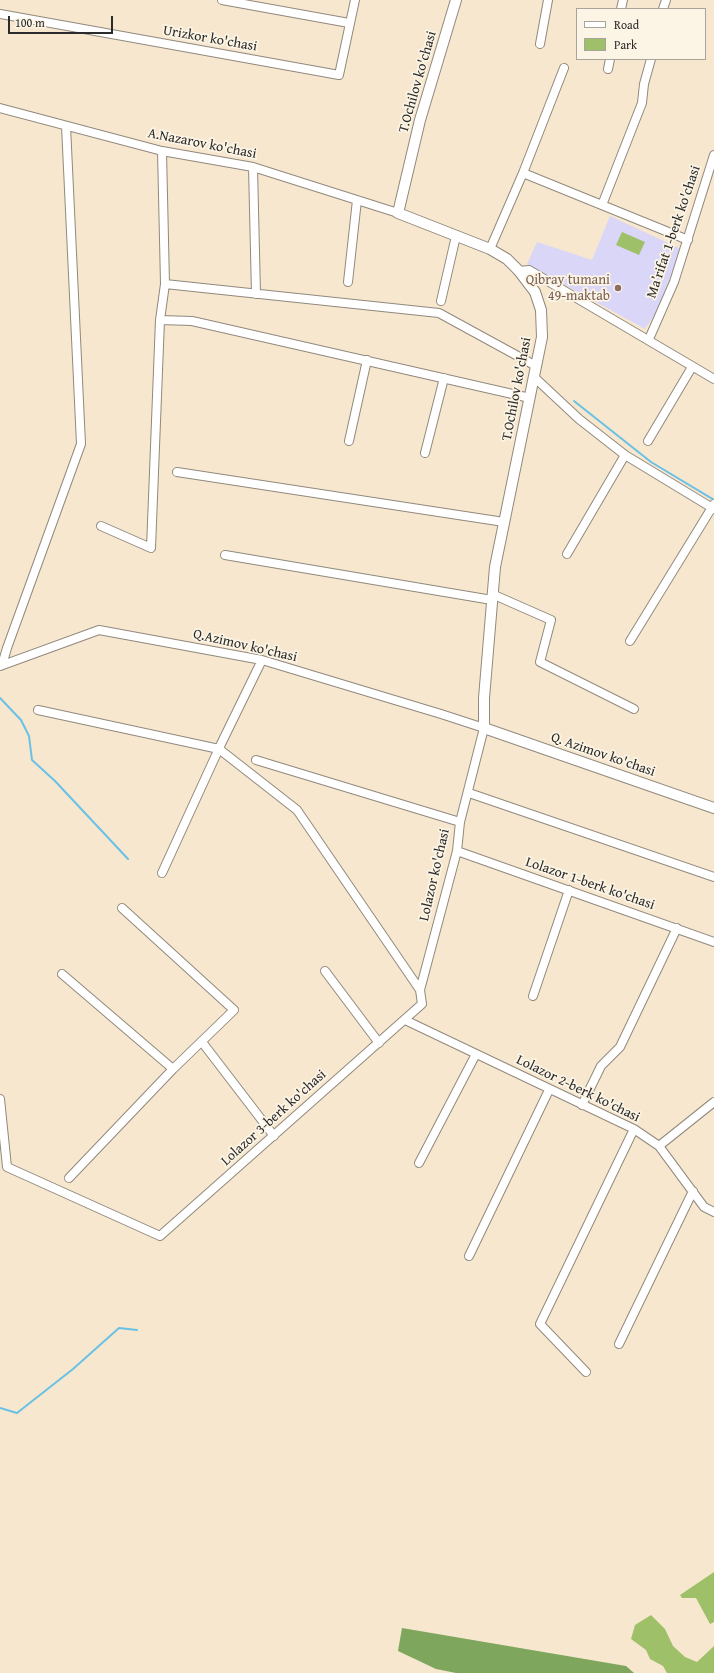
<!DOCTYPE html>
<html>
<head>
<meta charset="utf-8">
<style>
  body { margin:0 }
  #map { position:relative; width:714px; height:1673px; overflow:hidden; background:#f7e7cf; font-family:"Gentium Book Plus",serif }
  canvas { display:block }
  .legend { position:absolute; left:576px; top:8px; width:130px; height:52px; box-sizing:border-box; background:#fcf5e5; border:1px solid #a8a49b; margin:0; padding:5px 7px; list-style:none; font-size:12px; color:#2b2b2b }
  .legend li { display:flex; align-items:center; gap:8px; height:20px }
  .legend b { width:20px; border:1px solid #a8a49b }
  .scale { position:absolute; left:8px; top:16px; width:105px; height:18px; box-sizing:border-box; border:2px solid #2b2b2b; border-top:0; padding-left:5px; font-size:12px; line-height:14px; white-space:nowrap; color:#2b2b2b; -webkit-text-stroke:3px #fcf5e5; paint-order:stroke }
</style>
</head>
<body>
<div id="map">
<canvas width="714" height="1673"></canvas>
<ul class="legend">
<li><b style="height:5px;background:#fff"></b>Road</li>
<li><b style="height:11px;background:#9ec069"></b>Park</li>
</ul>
<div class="scale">100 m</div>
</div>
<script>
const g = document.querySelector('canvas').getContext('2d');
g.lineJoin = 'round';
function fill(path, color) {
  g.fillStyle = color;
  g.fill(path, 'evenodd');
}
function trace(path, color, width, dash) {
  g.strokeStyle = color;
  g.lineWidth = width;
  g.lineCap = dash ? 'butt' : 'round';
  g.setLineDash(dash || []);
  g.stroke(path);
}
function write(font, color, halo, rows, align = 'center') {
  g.font = font + ' "Gentium Book Plus",serif';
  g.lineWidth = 3.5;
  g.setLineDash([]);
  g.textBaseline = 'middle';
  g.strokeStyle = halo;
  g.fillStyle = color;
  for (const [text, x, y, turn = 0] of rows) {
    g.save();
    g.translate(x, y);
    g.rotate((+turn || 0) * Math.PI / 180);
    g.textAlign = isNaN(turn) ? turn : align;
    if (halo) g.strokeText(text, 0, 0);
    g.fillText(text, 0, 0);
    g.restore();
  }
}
const built = new Path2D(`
  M610,216L681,249L657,311L645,329L527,264L537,242L592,260Z`);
const green = new Path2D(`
  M622,232L645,242L639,255L616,245Z
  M714,1572V1622L710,1624L696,1598H682L680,1595Z
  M651,1615L665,1629L673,1646L685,1657L697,1662L714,1646V1673H667L663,1666L650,1659L646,1650L631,1639L635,1625Z`);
const forest = new Path2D(`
  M402,1628L626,1666L634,1673H456L436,1669L398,1651Z`);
const stream = new Path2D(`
  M574,401L651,462L714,500
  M0,698L21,720L29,736L32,760L55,781L128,859
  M0,1408L17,1413L73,1369L119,1328L137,1330`);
const minor = new Path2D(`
  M222,0L349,23
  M621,9L623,0
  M663,9L666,0
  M0,14L339,75L355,0
  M540,44L548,0
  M608,69L610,59
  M0,108L162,151L253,167L398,213
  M162,151L165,284L160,320L192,321L530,398
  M253,167L256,294
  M523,173L688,240
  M602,205L642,103L644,84L651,59
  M490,249L523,173L564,68
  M519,271L529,270L714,379
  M348,282L357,200
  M165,284L439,313L536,366
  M441,301L456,236
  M649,339L674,282L714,155
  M534,377L579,419L625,455L714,509
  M349,441L367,360
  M648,441L692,367
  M425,453L444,378
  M177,472L504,522
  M101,526L151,548L160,320
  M567,554L625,455
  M225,555L492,600
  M492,594L551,620L540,662L634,709
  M630,641L714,504
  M2,665L7,648L81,444L66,126
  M0,666L99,630L262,660L441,714L484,728L460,822L457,851L420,990L422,1004L160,1236L7,1167L0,1099
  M38,710L219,749L297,810L420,990
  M256,760L460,822
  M469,793L714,877
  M457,851L714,942
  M162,873L221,744L262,660
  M325,971L379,1043
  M62,974L173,1069
  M533,996L569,890
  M405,1020L634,1129L659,1146L704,1207L714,1212
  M202,1042L274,1136
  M582,1105L601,1066L620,1047L677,928
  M659,1146L714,1102
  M419,1163L476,1054
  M69,1178L173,1069L234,1010L122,908
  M469,1256L549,1090
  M619,1344L693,1191
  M586,1372L540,1324L634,1129`);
const major = new Path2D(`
  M456,0L420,120L398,213L490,249L507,259L519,271L535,292L541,310L542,337L495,567L484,698V728L714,808`);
const markers = [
  [618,288,4,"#8d6e63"]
];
const streetNames = [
  ["Urizkor ko'chasi",210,39,10],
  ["T.Ochilov ko'chasi",418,82,-74],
  ["A.Nazarov ko'chasi",202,144,11],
  ["Ma’rifat 1-berk ko'chasi",674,232,-71],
  ["T.Ochilov ko'chasi",517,389,-79],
  ["Q.Azimov ko'chasi",245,646,13],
  ["Q. Azimov ko'chasi",603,755,19],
  ["Lolazor ko'chasi",435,875,-77],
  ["Lolazor 1-berk ko'chasi",590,884,19],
  ["Lolazor 2-berk ko'chasi",578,1089,26],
  ["Lolazor 3-berk ko'chasi",274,1118,-42]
];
const educationNames = [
  ["Qibray tumani",610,280],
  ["49-maktab",610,296]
];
fill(built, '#dad6f7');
fill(green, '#9ec069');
fill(forest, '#7ea65d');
trace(stream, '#69c1e6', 2);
trace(minor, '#91897d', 10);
trace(major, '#91897d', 12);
trace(minor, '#fff', 8);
trace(major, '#fff', 10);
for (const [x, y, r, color] of markers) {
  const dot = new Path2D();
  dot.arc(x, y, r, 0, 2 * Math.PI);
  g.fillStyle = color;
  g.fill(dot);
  trace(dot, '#fcf5e5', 1.5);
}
write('14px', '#2b2b2b', '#fcf5e5', streetNames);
write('14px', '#785e54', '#fcf5e5', educationNames, 'right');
</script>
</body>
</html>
